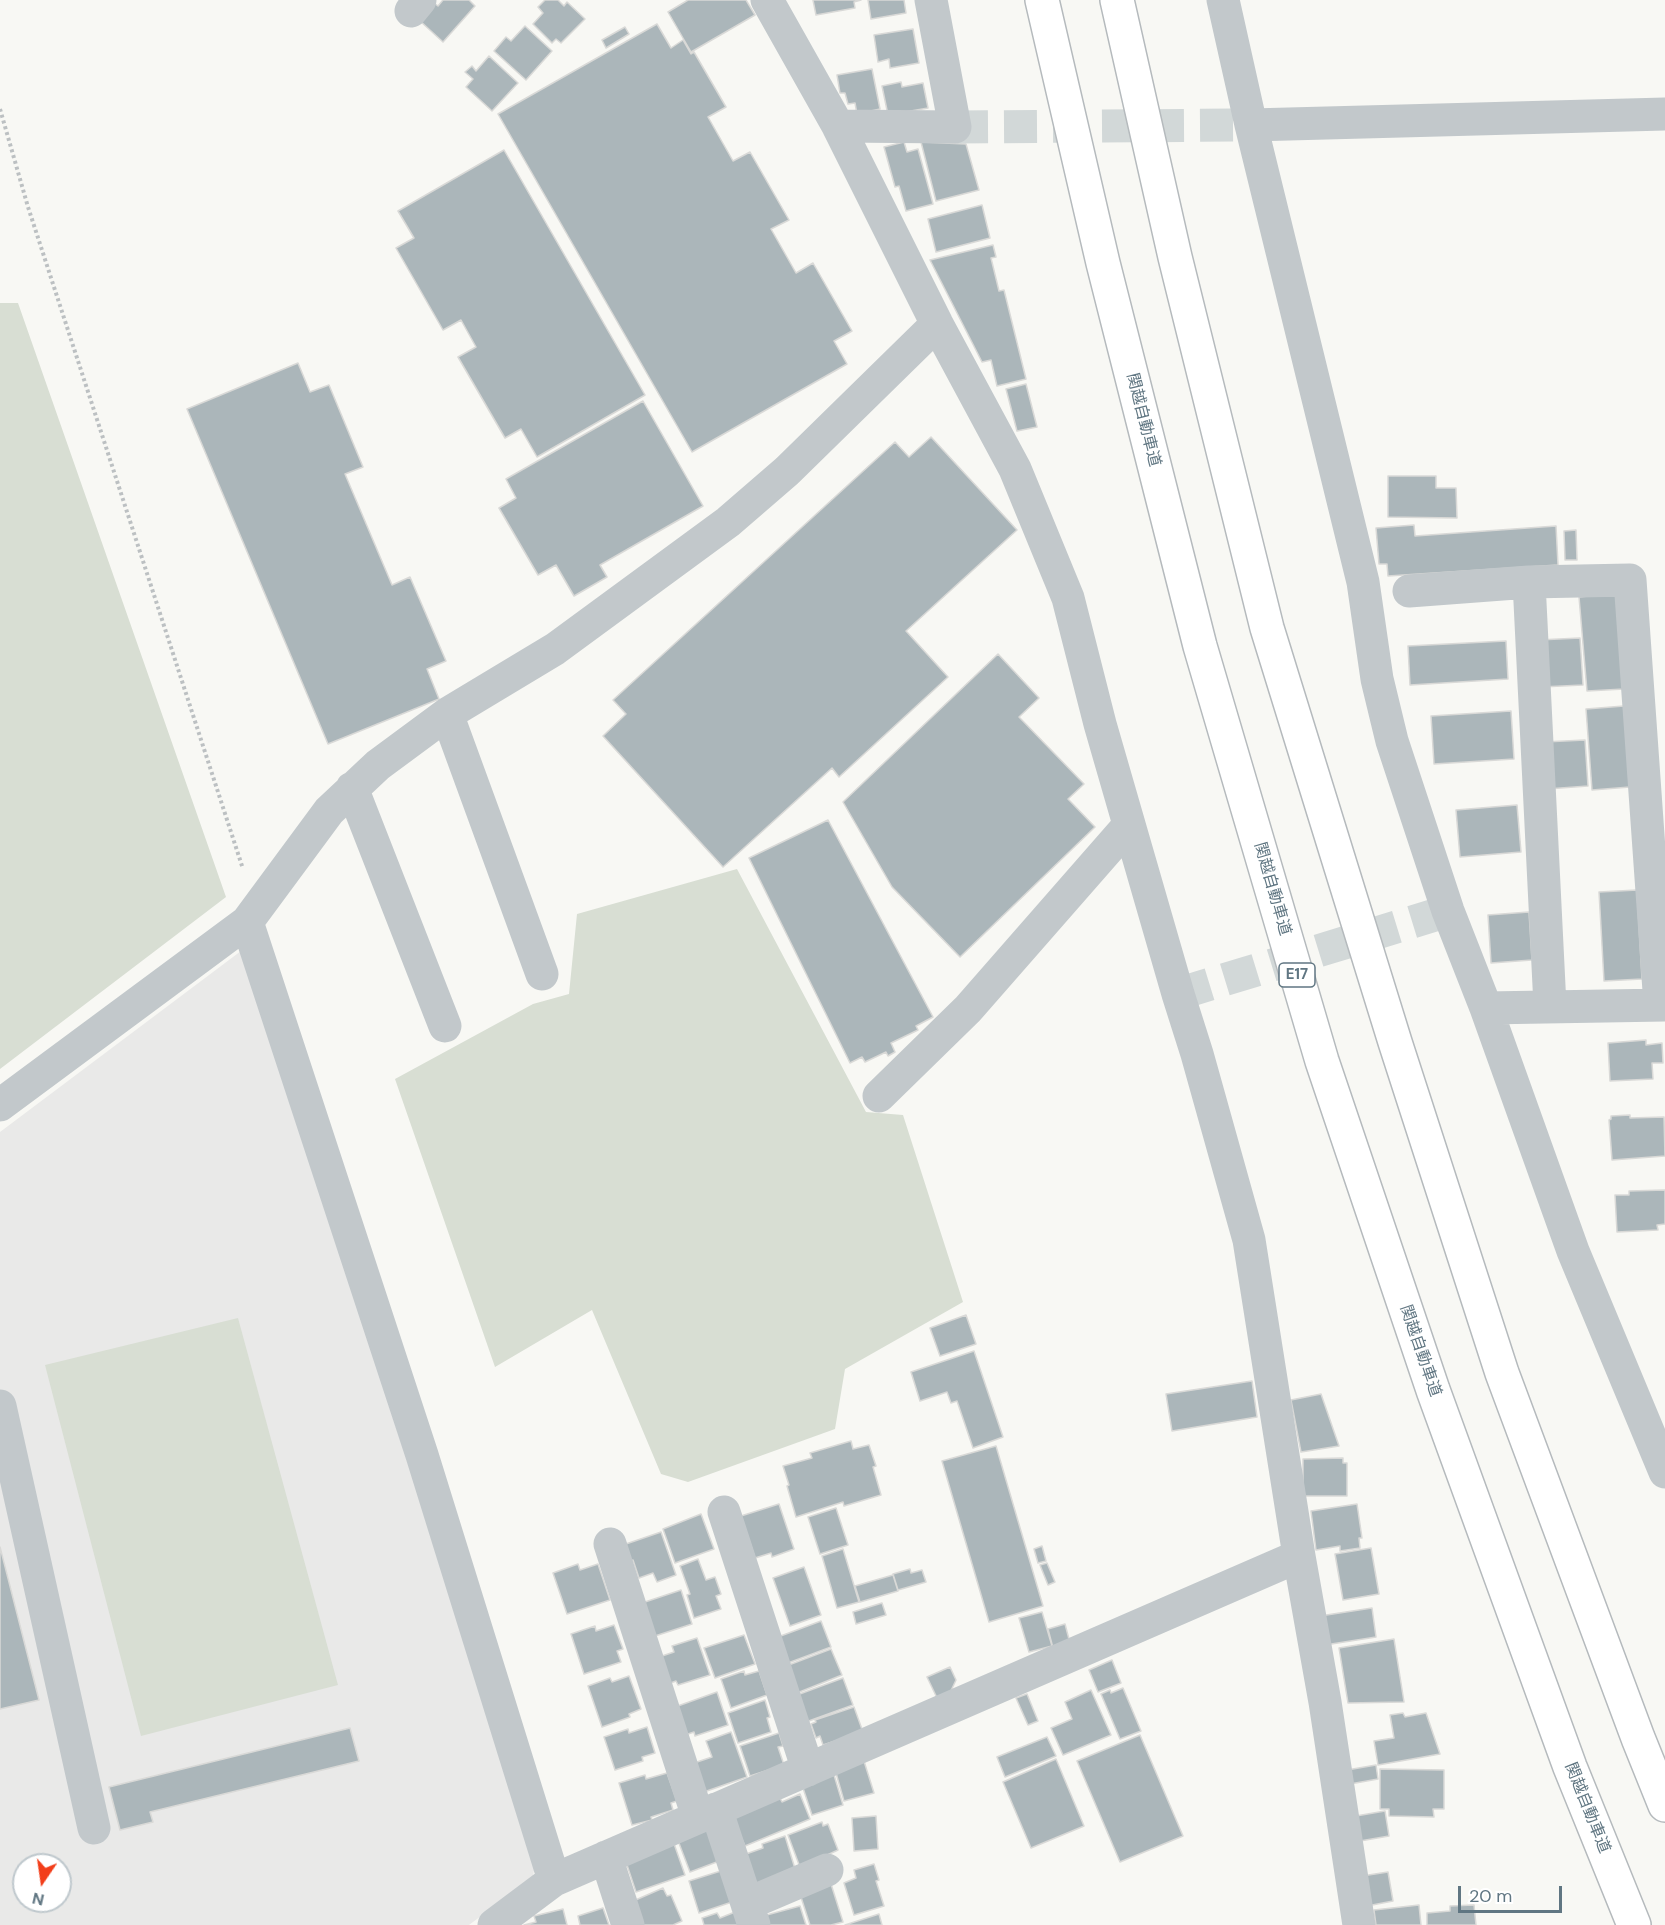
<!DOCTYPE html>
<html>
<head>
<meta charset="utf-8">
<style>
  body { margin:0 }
  #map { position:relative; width:1665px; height:1925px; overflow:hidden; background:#f8f8f4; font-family:"DM Sans",sans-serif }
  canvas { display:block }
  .north { position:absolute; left:12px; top:1853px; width:60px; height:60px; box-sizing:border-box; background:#fff; border:2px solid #bfc8cd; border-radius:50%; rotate:193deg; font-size:16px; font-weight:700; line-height:24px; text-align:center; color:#607682 }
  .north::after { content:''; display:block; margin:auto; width:21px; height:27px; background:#f23e1a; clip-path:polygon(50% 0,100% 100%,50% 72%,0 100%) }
  .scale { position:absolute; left:1458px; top:1886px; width:104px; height:27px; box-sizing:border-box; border:3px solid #607682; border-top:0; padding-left:8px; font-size:18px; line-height:21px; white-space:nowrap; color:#607682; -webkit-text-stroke:4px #fff; paint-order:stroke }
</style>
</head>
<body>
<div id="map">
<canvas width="1665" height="1925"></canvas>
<div class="north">N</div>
<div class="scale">20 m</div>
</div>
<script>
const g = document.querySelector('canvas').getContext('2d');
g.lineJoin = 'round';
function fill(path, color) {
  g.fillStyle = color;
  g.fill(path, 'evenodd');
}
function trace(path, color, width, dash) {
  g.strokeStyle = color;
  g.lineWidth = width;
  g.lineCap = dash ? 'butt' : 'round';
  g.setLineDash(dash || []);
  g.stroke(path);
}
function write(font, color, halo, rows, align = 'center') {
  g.font = font + ' "DM Sans","Noto Sans JP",sans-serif';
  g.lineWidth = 6;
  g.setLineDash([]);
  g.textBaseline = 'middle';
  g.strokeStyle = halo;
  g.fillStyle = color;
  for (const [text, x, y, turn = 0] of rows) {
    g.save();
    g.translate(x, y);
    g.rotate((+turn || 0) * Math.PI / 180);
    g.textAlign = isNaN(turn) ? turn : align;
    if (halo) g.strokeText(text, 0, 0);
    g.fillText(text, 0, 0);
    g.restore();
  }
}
const built = new Path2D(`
  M241,951L536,1857L533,1877L469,1925H0V1132ZM24,1865H60V1901H24Z`);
const green = new Path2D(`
  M0,303H18L226,897L0,1069Z
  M737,869L866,1112L903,1115L963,1302L845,1369L835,1429L688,1482L661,1474L592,1310L495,1367L395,1079L533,1004L569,994L577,914Z
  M238,1318L338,1685L141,1736L45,1365Z`);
const building = new Path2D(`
  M443,0H469L475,6L443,42L419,20L434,3L438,6Z
  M545,0H558L564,6L567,2L585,19L561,43L556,39L552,43L533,24L543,13L538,7Z
  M688,0H746L755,15L691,52L668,12Z
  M813,0H861L854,2L855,8L816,15Z
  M868,0H904L906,13L871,19Z
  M657,24L671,48L683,40L691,54L694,52L726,107L708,117L733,161L750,152L789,220L771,229L796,273L813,263L852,331L834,341L847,364L692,452L498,114Z
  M525,26L552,51L526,80L494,51L506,37L511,41Z
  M625,27L629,34L606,48L602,40Z
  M913,29L919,63L890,68L889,59L878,62L874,35Z
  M489,56L518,83L492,111L466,87L473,79L465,72L472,66L476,71Z
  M872,69L880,109L857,114L855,103L848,104L845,93H840L837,75Z
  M901,82L902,87L923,83L928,108L888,115L882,86Z
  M904,142L907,152L918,149L933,204L906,211L899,186L895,187L884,147Z
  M921,142L966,144L979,190L936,201Z
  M504,150L645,395L537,457L521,429L505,438L458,357L476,347L461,320L443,330L396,248L414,238L398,211Z
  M982,205L990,238L936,252L928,219Z
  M993,245L996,257L991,258L999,291L1004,290L1026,379L997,386L991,360L982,362L930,260Z
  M298,363L310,392L329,385L363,467L345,474L392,585L410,577L446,661L427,669L439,699L328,744L187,409Z
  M1026,384L1037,427L1017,431L1006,389Z
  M643,401L703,506L600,565L607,577L574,596L556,565L538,575L499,508L516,498L506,479Z
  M931,437L1017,530L906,631L948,677L839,777L832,768L723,867L603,736L626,714L613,700L895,442L909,457Z
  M1388,476H1436V488H1456L1457,518L1388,517Z
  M1414,525L1415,536L1556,526L1558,565L1388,576L1387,564H1379L1376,528Z
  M1576,530L1577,560H1565L1564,531Z
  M1616,593L1624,689L1587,691L1579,597Z
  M1580,638L1583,685L1541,687L1538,640Z
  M1506,641L1508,679L1410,685L1408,646Z
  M998,654L1039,698L1019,717L1084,784L1068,799L1095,827L960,957L892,887L843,802Z
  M1624,706L1630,787L1592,790L1586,709Z
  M1511,711L1514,759L1434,764L1431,716Z
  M1585,740L1588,786L1547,789L1544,742Z
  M1517,805L1521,852L1460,857L1456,810Z
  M828,820L933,1017L916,1026L918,1030L891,1043L895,1052L888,1056L886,1052L865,1062L862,1057L850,1063L749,858Z
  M1637,890L1642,979L1604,981L1599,892Z
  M1529,912L1532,960L1491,963L1488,915Z
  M1646,1040V1045L1662,1043L1663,1063H1652L1653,1079L1610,1081L1608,1043Z
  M1630,1115V1118L1664,1117L1665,1156L1612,1160L1609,1120L1611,1119V1116Z
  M1665,1190V1224L1657,1225L1658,1230L1617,1232L1615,1195H1629V1191Z
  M966,1315L976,1344L940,1356L930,1328Z
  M974,1351L1003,1437L973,1448L957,1401L951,1403L947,1392L920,1401L911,1372Z
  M1252,1381L1257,1417L1172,1431L1166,1394Z
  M1321,1394L1339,1446L1301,1452L1291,1400Z
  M851,1441L853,1449L869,1445L876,1466L873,1467L881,1495L844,1506L843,1502L796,1517L787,1486L789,1485L783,1466L812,1458L810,1453Z
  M996,1446L1043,1606L989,1622L942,1461Z
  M1343,1458V1463H1347V1496H1303V1459Z
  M779,1504L794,1549L772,1557L771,1553L755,1558L741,1516Z
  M1357,1504L1362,1538H1359L1360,1548L1340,1551V1546L1316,1550L1311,1511Z
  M836,1508L848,1545L820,1554L808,1517Z
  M701,1514L714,1549L675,1563L663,1529Z
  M661,1532L676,1575L657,1582L653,1573L639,1578L633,1560L629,1562L623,1545Z
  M1042,1546L1046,1561L1038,1563L1034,1549Z
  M0,1547L39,1700L0,1709Z
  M1371,1548L1379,1594L1343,1600L1335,1554Z
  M843,1549L859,1602L837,1608L822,1556Z
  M698,1559L706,1580L715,1577L721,1594L716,1596L721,1609L694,1618L687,1595L690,1594L680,1566Z
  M1047,1563L1055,1582L1048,1585L1040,1565Z
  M578,1564L580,1570L598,1564L610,1600L567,1614L553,1573Z
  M804,1567L821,1615L790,1626L773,1578Z
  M910,1569L911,1573L922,1570L926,1582L898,1590L893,1574Z
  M893,1575L898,1591L860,1602L855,1586Z
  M681,1590L692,1624L655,1636L639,1604Z
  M882,1603L886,1615L856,1624L853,1612Z
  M1372,1608L1376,1637L1325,1645L1320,1616Z
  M1042,1612L1052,1646L1029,1652L1019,1618Z
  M821,1621L831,1647L788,1663L778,1637Z
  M1065,1624L1070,1643L1053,1648L1048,1629Z
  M614,1625L623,1649L617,1651L621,1662L584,1674L571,1634L595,1626L596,1631Z
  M744,1635L755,1664L715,1678L704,1648Z
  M697,1638L710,1675L678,1685L676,1681L668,1684L659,1657L674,1652L672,1646Z
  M1394,1639L1404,1702L1348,1703L1339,1648Z
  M831,1649L842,1675L797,1693L786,1666Z
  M1112,1660L1121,1683L1098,1692L1089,1670Z
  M950,1667L956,1680L949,1695L938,1700L927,1677Z
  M744,1671L745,1675L759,1671L767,1695L731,1708L721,1679Z
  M629,1676L641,1709L629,1714L630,1717L602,1727L588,1686L610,1678L612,1682Z
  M843,1678L853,1705L806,1722L797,1695Z
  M1123,1688L1141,1731L1120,1739L1101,1694L1110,1690L1111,1693Z
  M1091,1690L1111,1735L1063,1755L1051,1728L1072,1719L1065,1702Z
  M717,1692L728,1725L695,1736L694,1732L685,1735L675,1707Z
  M1027,1694L1038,1721L1028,1725L1016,1698Z
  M765,1700L770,1717L767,1718L771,1732L738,1743L728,1713Z
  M854,1707L863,1732L823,1745L820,1736L816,1738L811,1724L816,1722L815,1720Z
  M1403,1713L1405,1717L1426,1713L1440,1754L1378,1765L1374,1741L1394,1738L1390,1715Z
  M647,1727L655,1753L642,1757L643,1761L615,1770L604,1737L628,1729L629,1733Z
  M350,1728L359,1761L150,1812L153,1822L120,1830L109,1787Z
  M731,1732L747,1777L701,1793L691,1764L712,1757L706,1741Z
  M779,1733L783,1746L778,1747L784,1765L750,1776L740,1746Z
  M1140,1735L1183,1836L1120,1862L1077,1761Z
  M1047,1737L1056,1756L1005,1777L997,1757Z
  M863,1758L874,1793L844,1801L834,1766Z
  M1056,1759L1084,1826L1031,1848L1003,1782Z
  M1376,1765L1378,1779L1350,1784L1347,1770Z
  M1380,1769L1444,1770V1809H1433L1434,1817L1389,1816V1809H1380Z
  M667,1773L677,1801L671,1803L673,1810L651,1817L652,1820L632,1825L619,1783L645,1775L646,1779Z
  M834,1775L843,1805L812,1815L802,1785Z
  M800,1794L810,1819L745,1846L731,1814L780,1798L782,1802Z
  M1385,1811L1389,1836L1360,1841L1356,1816Z
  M876,1816L878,1849L854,1851L852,1818Z
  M822,1822L823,1826L828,1824L838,1850L825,1856L801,1870L788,1835Z
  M709,1827L722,1860L690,1872L677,1838Z
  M785,1836L796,1872L756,1885L746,1854L763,1848L762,1844Z
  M672,1838L685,1875L636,1892L625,1859Z
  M874,1864L879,1880L876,1881L884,1906L854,1915L844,1883L856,1878L854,1870Z
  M727,1869L732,1902L699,1913L689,1881Z
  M1388,1872L1393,1901L1367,1906L1362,1876Z
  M831,1884L843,1922L831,1925H810L800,1894Z
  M663,1888L667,1896L671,1895L682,1921L673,1925H642L631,1902Z
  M1419,1905L1421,1925H1376L1374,1910Z
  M1474,1905L1476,1925H1427V1913L1450,1911V1906Z
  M800,1906L806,1925H766L763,1916Z
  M603,1908L609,1925H580L578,1916Z
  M563,1909L567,1925H524L536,1922L534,1916Z
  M735,1912L740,1925H704L702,1918L717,1913L720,1918Z
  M879,1914L882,1925H845Z`);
const minorTunnel = new Path2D(`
  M955,127L1251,125
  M1178,994L1448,911`);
const path = new Path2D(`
  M0,109L28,207L243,869`);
const minor = new Path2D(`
  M767,0L838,126L937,324L1015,469L1068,598L1100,724L1178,994L1197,1054L1249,1240L1299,1556L1325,1702L1359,1925
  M1223,0L1251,125L1363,582L1377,679L1392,741L1448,911L1486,1008L1573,1251L1665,1472
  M411,11L420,0
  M1251,125L1665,114
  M838,126L955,127L931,0
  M1529,582L1550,1006
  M1409,591L1529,582L1630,580L1660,1005
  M447,714L542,974
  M352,788L445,1026
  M247,922L422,1455L554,1880
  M1486,1008L1665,1005
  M879,1096L968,1009L1129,825
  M0,1105L247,922L329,811L378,765L447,714L555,649L728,522L787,471L937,324
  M0,1406L94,1828
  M724,1512L808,1770
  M610,1544L698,1817
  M716,1809L754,1925
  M606,1857L628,1925
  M747,1904L827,1870
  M494,1925L554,1880L1299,1556`);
const highway = new Path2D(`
  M1042,0L1103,263L1200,646L1322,1061L1433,1390L1570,1767L1634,1925
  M1117,0L1175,257L1267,628L1395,1042L1502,1373L1638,1738L1665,1805`);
const shields = [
  [1297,975,36]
];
const shieldNames = [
  ["E17",1297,975]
];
const streetNames = [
  ["関越自動車道",1143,420,76],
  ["関越自動車道",1272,889,74],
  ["関越自動車道",1420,1351,71],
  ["関越自動車道",1587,1808,68]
];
fill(built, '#e9e9e8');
fill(green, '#d8ded3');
fill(building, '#abb6ba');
trace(building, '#d9d9d7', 1.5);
trace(minorTunnel, '#d2d8d8', 33, [33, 16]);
trace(highway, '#b5babd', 36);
trace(path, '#bcc0c2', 4, [3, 3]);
trace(minor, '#c2c8cb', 33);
trace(highway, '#fff', 33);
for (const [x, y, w] of shields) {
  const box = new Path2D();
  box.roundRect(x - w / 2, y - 12, w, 24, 4.5);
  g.fillStyle = '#fff';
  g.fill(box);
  trace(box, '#607682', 1.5);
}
write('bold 15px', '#607682', null, shieldNames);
write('16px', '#607682', '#fff', streetNames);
</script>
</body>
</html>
